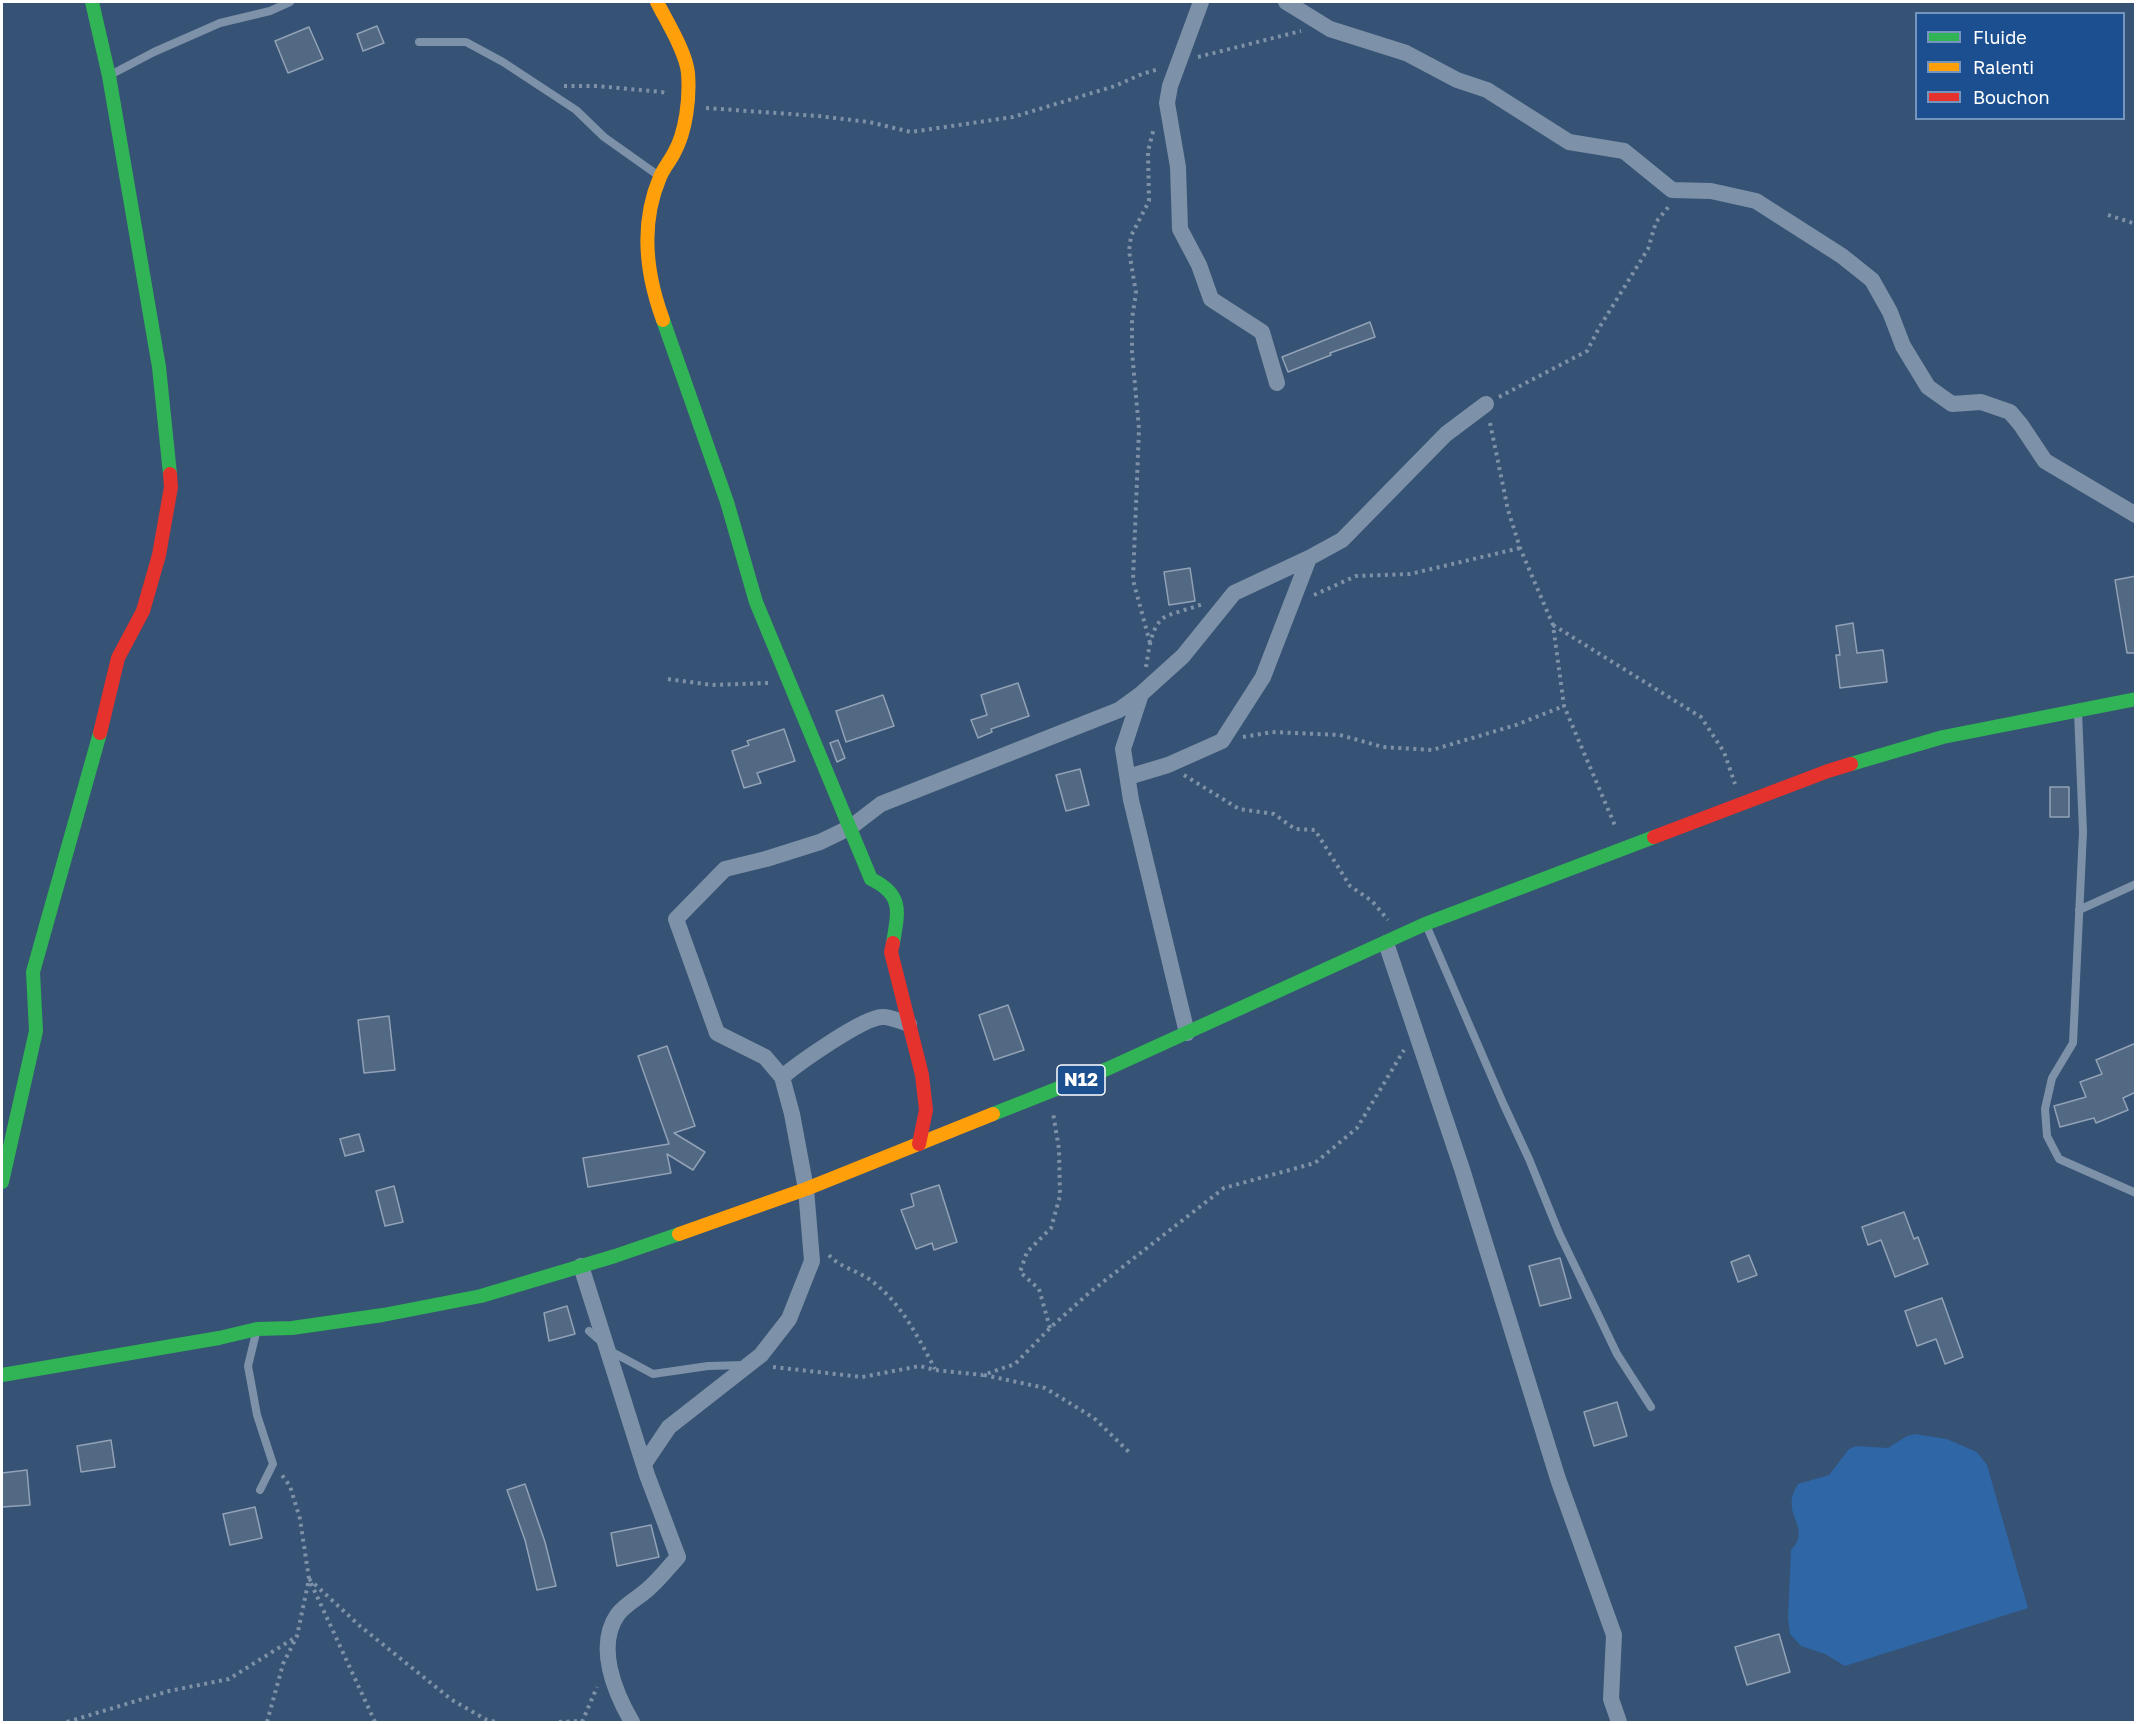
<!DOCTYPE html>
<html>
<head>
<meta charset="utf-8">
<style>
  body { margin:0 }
  #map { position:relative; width:2137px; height:1724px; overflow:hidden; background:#365274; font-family:"Golos Text",sans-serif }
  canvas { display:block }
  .frame { position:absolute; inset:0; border:3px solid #fff; pointer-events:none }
  .legend { position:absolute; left:1915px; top:12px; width:210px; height:108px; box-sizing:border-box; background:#1b4f8f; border:2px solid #7695bc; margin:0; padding:8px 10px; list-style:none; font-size:18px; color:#fff }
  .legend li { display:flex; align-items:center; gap:12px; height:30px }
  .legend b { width:30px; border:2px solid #7695bc }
</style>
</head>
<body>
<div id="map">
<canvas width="2137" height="1724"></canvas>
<div class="frame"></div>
<ul class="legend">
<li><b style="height:8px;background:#30b455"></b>Fluide</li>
<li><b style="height:8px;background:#ff9f0a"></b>Ralenti</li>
<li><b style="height:8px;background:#e5322d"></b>Bouchon</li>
</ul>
</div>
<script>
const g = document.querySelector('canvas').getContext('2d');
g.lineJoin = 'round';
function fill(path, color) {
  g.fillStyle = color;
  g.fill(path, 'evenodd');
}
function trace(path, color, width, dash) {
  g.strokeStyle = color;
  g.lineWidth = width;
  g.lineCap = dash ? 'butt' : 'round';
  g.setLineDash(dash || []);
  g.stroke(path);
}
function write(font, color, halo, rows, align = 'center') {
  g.font = font + ' "Golos Text",sans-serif';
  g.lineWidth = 5;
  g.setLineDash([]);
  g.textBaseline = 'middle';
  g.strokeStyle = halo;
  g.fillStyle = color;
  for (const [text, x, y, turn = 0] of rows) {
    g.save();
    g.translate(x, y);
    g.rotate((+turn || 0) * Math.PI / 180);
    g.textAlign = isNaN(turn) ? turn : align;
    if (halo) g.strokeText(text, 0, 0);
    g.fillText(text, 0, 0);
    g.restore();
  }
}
const green = new Path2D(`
  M1915,1434L1947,1439L1977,1452L1987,1465L2028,1608L1845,1666L1825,1654L1801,1646L1790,1634L1788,1618L1791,1550C1810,1531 1788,1518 1792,1498C1793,1493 1796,1488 1798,1484L1829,1475L1849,1449L1856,1446L1888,1448L1907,1436Z`);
const building = new Path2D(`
  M377,26L384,43L363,51L357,34Z
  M309,27L323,59L288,73L275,41Z
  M1370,322L1375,337L1330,353L1331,355L1288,372L1282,357Z
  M1190,568L1195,601L1169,605L1164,572Z
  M2136,576V653H2127L2115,580Z
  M1853,623L1857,653L1883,650L1887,682L1840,688L1836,655H1840L1836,626Z
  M1018,683L1029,716L991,729L992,732L978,738L971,720L987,715L981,695Z
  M883,695L894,726L846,742L836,711Z
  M784,729L795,761L757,773L761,783L744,788L732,751L749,745L747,741Z
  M838,740L845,758L837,762L830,743Z
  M1080,769L1089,805L1066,811L1056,775Z
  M2050,787H2069V817H2050Z
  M1008,1005L1024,1050L994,1060L979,1015Z
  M389,1016L395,1070L364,1073L358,1020Z
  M2136,1043V1092L2123,1098L2128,1110L2096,1123L2094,1118L2060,1127L2054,1106L2086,1097L2080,1082L2102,1074L2096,1060Z
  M667,1046L695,1126L674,1133L705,1152L693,1170L667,1154L671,1173L588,1187L583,1158L669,1144L638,1056Z
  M359,1134L364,1151L345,1156L340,1139Z
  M939,1185L957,1242L934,1250L932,1243L916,1249L901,1210L914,1206L911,1194Z
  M394,1186L403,1222L385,1226L376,1191Z
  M1904,1212L1914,1239L1918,1237L1928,1264L1895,1277L1881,1240L1868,1245L1862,1227Z
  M1749,1255L1757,1275L1738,1282L1731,1262Z
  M1560,1258L1571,1298L1540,1306L1529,1266Z
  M1942,1298L1963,1357L1945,1364L1936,1339L1917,1346L1905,1311Z
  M567,1306L575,1334L549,1341L544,1313Z
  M1617,1402L1627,1436L1594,1446L1584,1412Z
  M111,1440L115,1467L81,1472L77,1446Z
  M27,1470L30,1505L2,1507V1473Z
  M525,1484L545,1542L556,1586L537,1590L525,1540L507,1490Z
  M255,1507L262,1538L230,1545L223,1514Z
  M651,1525L659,1557L617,1566L611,1533Z
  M1779,1634L1790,1672L1747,1685L1735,1647Z`);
const path = new Path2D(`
  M1198,57L1301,31
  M564,86H597L662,92L667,94
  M706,108L818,116L869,122L911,132L1013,117L1115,86L1142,74L1159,69
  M2108,215L2136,224
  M1499,397L1587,351L1599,328L1648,249L1656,222L1670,205
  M1490,423L1508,510L1520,548L1553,625L1564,706L1616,828
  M1314,595L1356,576L1410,574L1520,548
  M1553,625L1701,717L1724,752L1735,784
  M1150,643L1133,580L1139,429L1132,352V319L1136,293L1129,251L1131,236L1149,201L1148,151L1154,128
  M1146,667C1149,650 1151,621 1169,615C1180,611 1192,608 1203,604
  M668,679L712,685L768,683
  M1243,737L1272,732L1340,735L1383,747L1432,750L1516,725L1564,706
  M1184,775L1239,809L1274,814L1295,829L1315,830L1350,886L1372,901L1388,920
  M829,1255C839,1267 856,1270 869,1279C900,1301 917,1335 935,1369
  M1050,1328L1039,1289L1020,1272L1027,1252L1051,1228L1060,1196L1059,1149L1053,1113
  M773,1367L862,1377L920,1366L935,1370L983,1375L1015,1364L1050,1328L1089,1293L1224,1188L1315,1163L1357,1128L1404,1050
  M984,1375L1045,1388L1094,1418L1130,1453
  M67,1722L169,1691L229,1679L296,1637
  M267,1722L283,1664L297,1636L309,1579L300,1519L290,1486L281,1474
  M375,1722L309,1579L360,1626L452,1700L487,1720L496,1722
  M559,1722L582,1721
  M582,1722L597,1687`);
const lane = new Path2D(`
  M419,42H466L503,62L576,110L604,137L659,176
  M112,74L154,52L220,23L270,11L290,2
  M2078,712L2083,832L2073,1043L2052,1078L2045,1109L2047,1136L2059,1159L2136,1193
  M2079,910L2136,884
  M1427,927L1503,1103L1529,1159L1559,1233L1617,1354L1651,1407
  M589,1331L614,1353L653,1374L708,1366L745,1365
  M256,1333L248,1366L257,1415L273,1464L260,1490`);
const street = new Path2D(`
  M1201,2L1170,86L1167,103L1178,167L1180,229L1199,265L1211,299L1262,332L1277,383
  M1286,2L1330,29L1406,53L1457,80L1487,90L1569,142L1624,151L1672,190L1711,191L1756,201L1842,256L1872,280L1890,312L1903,346L1928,387L1952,404L1981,402L2010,412L2021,425L2045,461L2136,515
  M1128,777L1168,765L1222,741L1263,677L1309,558L1342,540L1446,434L1486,404
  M1386,943L1462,1169L1558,1479L1614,1635L1611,1699L1619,1722
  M1187,1033L1131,800L1123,749L1141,694L1183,656L1234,593L1309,558
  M782,1077C799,1063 862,1018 882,1017C890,1016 901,1022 909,1024
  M581,1266L647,1475L678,1557C668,1568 658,1581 647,1590C638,1598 626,1604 618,1614C595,1646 615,1693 632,1722
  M644,1464L669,1427L761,1355L789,1319L812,1261L806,1189L792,1114L782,1077L765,1057L717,1033L676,919L725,869L766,859L820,842L851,827L881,804L1119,710L1141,694`);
const fast = new Path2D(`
  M92,2L109,76L159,367L170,474
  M663,320L727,502L756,602L871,879C904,895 898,912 893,943
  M1851,764L1943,737L2136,699
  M993,1114L1107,1069L1425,924L1654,837
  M2,1182L36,1031L33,972L100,733
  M2,1375L219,1338L257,1329L292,1328L383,1315L481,1296L615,1256L679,1234`);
const slow = new Path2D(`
  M657,2C667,22 686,52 688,73C690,98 686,132 674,153C670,161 663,169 660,177C640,224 646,274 663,320
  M679,1234L806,1189L993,1114`);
const jam = new Path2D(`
  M100,733L118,658L143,611L159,555L171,487L170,474
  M1654,837L1828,771L1851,764
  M893,943L891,952L922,1075L926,1110L919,1144`);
const shields = [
  [1081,1080,48]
];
const shieldNames = [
  ["N12",1081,1080]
];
fill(green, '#2f66a5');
fill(building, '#526984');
trace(building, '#92a2b6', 1.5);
trace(path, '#7d92a8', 4, [3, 4.5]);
trace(lane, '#7d92a8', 8);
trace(street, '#7d92a8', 16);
trace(fast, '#30b455', 14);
trace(slow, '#ff9f0a', 14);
trace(jam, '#e5322d', 14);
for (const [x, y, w] of shields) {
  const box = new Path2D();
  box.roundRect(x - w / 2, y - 15, w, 30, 4.5);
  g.fillStyle = '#1b4f8f';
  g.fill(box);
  trace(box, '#fff', 1.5);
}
write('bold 18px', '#fff', null, shieldNames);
</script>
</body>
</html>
